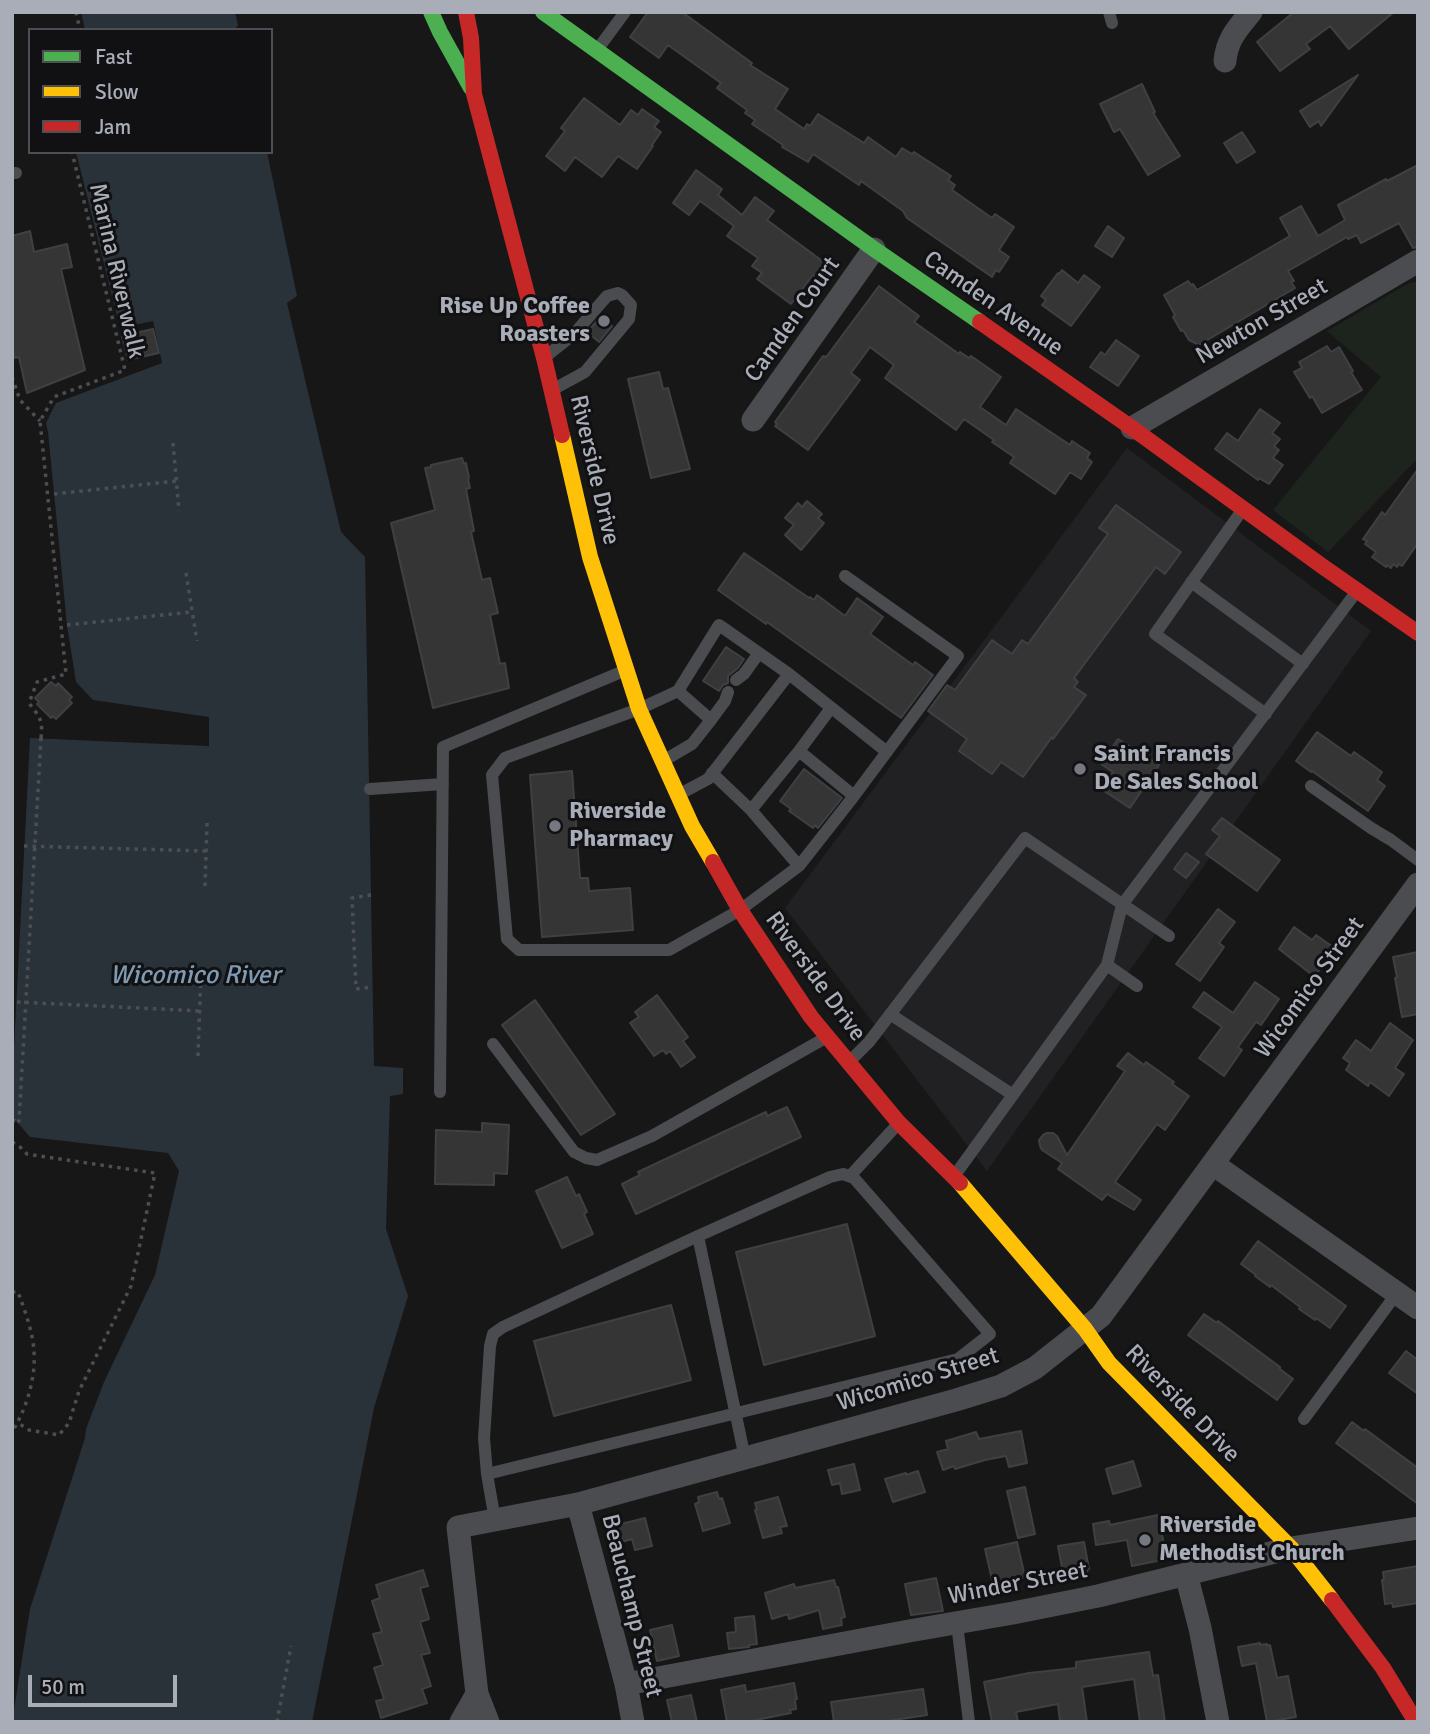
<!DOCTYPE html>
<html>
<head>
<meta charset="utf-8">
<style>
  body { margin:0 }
  #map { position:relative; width:1430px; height:1734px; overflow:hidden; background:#171717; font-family:Signika,sans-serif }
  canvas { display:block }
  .frame { position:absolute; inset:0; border:14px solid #a8adb8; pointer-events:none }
  .legend { position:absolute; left:28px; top:28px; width:245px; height:126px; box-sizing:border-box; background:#111113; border:2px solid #4d4f55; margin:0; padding:9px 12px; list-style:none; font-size:21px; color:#a8adb8 }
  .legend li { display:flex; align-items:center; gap:14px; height:35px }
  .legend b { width:35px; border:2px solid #4d4f55 }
  .scale { position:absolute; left:28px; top:1675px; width:149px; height:32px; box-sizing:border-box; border:4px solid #a8adb8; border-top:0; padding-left:9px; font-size:21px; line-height:24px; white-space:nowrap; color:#a8adb8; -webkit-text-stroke:5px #111113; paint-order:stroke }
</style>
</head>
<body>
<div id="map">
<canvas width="1430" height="1734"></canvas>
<div class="frame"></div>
<ul class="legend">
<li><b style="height:9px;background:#4caf50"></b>Fast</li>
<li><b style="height:9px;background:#ffc107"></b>Slow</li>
<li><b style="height:9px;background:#c62828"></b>Jam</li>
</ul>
<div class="scale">50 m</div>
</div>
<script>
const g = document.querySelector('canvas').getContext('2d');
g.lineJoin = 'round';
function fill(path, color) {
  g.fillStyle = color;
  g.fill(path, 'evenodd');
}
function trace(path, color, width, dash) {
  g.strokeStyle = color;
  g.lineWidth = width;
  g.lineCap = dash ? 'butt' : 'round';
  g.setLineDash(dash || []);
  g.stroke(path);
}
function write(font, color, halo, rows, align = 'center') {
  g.font = font + ' Signika,sans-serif';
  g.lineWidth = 6;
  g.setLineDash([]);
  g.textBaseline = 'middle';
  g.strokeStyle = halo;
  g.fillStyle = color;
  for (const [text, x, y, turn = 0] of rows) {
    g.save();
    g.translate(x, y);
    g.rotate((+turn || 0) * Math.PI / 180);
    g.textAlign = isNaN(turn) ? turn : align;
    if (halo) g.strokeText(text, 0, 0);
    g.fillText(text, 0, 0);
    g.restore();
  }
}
const built = new Path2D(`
  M1127,448L1371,631L987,1171L785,908Z`);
const green = new Path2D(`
  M1415,282L1418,283V458L1328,552L1273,510L1381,377L1327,331L1409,283Z`);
const water = new Path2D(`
  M81,12H235L238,25L235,30H85Z
  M76,152H267L297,296L287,303L341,532L365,557L374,1066L403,1068V1094L390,1096L386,1229L408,1296L374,1408L312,1722H12L30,1609L85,1438L86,1429L104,1382L155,1275L179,1171L168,1153L30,1137L12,1116V1086L30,738L209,746V717L93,700L76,682L67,625L48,432L46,423L56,403L162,363L153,321L120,328Z`);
const building = new Path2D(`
  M648,12H682L752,63L750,65L788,89L775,109L804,129L807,124L810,126L818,114L864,143L868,137L896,157L902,148L912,154L914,152L951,176L948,180L955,185L952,190L992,218L995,214L1014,227L999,250L1009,257L999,272L996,270L992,277L907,218L903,211L861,181L859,185L813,154L808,162L782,147L783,145L752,124L755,120L745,113L747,110L717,88L721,83L668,45L659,58L630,37Z
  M1294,12H1394L1349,49L1330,26L1306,44L1310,49L1280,71L1257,42Z
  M1358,75L1321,126L1319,121L1310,127L1300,111Z
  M1142,84L1155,112L1153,113L1180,156L1148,175L1120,129L1114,132L1100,104Z
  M584,98L620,125L631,110L638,115L642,109L659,121L654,127L661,132L652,145L653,146L637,169L618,156L602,177L575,157L565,171L546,156L565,131L561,128Z
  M1242,132L1255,152L1237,163L1224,143Z
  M1418,165V247L1413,248L1399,223L1361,243L1357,235L1348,239L1347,237L1288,271L1294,281L1291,282L1295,288L1199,345L1189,340L1183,330L1181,331L1173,317L1175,315L1164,295L1188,281L1191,285L1193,284L1197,290L1290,236L1280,218L1301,206L1318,236L1345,220L1338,205L1386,179L1387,181Z
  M696,170L722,189L718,195L742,215L755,197L774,211L767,220L833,269L823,282L813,275L791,304L757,279L762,273L752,266L758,258L727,236L734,226L700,201L689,215L673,203Z
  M1108,226L1124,238L1112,257L1095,246Z
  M30,231L34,252L67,244L72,267L61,269L85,370L27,393L19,357L15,358L12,349V236Z
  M1062,270L1078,283L1084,275L1100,287L1071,326L1042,305L1046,300L1041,296L1058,273L1059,274Z
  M879,286L919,316L914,322L959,354L960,352L969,358L971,356L1001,377L980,407L1006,425L1016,409L1070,445L1072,441L1090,453L1087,458L1092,462L1081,479L1070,472L1055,494L1010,463L1014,457L992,442L994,440L964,419L956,430L885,378L894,365L870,347L851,373L860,380L808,450L775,426L777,424L775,422L823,356L825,357L827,356Z
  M601,317L612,326L599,342L587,332Z
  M153,329L159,353L128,360L122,336Z
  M1116,340L1139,356L1118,386L1090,367L1101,352L1105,355Z
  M1327,346L1331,352L1339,347L1353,371L1351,372L1362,390L1322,413L1312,396L1310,398L1294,372L1302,368L1299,362Z
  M659,372L663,389L668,388L690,469L651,478L628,379Z
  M1260,409L1280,423L1272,433L1280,439L1274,446L1279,450L1273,458L1283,465L1269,484L1259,478L1258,480L1215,449L1227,433L1238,441Z
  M462,458L464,464L466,463L469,478L468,479L470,488L466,489L474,531L471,532L482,580L490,578L498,613L490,615L500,664L505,663L509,688L433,708L391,523L435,510L425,468L431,467V465Z
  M1418,469V543L1402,566L1399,564L1397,567L1393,564L1391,568L1387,565L1386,567L1372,557L1376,552L1365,544L1367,541L1363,539L1382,512L1385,515Z
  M807,501L822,514L818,518L824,523L801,550L785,535L794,525L785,518L798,503L802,507Z
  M1116,505L1181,552L1165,574L1156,567L1074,678L1078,682L1074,687L1086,695L1053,739L1052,737L1023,777L1001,762L992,774L959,751L967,739L928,711L947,685L955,690L992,640L1012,654L1022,640L1028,644L1108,534L1099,528Z
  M744,553L809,598L810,597L814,600L817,595L845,616L857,598L883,617L870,634L913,665L915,662L933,675L901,718L767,622L766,624L718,590Z
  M726,647L744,659L738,668L728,676V683L723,685L719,691L703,681Z
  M51,682L56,686L58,683L72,697L69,700L72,703L56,719L53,716L51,718L37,704L39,702L35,698Z
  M1317,732L1351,756L1354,752L1382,772L1377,780L1385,786L1368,811L1312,771L1311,772L1296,761Z
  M1118,739L1159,765L1130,808L1101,789L1113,772L1101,764Z
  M804,769L842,798L818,828L815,825L813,828L789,811L791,809L780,801Z
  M572,771L580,878H588L589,891L630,888L633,930L542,937L530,775Z
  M1222,818L1280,860L1257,891L1206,854L1220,836L1212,830Z
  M1186,853L1199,862L1186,878L1174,869Z
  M1218,909L1235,922L1219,943L1224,947L1200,981L1176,964Z
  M1294,927L1312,940L1316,935L1333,947L1316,975L1312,973L1311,974L1279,949Z
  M1418,952V1014L1402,1017L1395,978L1397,977L1393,957Z
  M1255,982L1279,999L1261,1025L1256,1022L1238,1047L1242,1050L1224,1076L1199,1058L1222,1027L1193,1007L1204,992L1233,1013Z
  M657,995L688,1037L683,1041L695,1057L681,1067L670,1051L666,1054L663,1050L654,1056L630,1023L639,1017L635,1012Z
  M535,1000L615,1114L581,1135L502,1025Z
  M1390,1023L1413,1040L1395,1068L1404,1074L1389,1096L1370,1082L1368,1086L1346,1070L1350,1063L1343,1058L1356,1040L1371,1051Z
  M1128,1053L1144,1065L1146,1062L1174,1082L1172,1084L1189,1096L1165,1130L1157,1124L1115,1182L1141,1200L1134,1210L1107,1194L1102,1200L1058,1169L1062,1163L1042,1150L1040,1146L1039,1140L1043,1135L1047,1133H1053L1057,1136L1067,1155L1125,1071L1117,1066Z
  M787,1107L801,1137L636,1214L622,1184L640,1175L638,1172L766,1112L767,1116Z
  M482,1123L509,1125L507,1174L494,1173V1185L435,1184L436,1130L482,1132Z
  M567,1177L576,1196L579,1194L587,1212L584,1214L593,1234L562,1248L536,1191Z
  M847,1224L875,1336L764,1365L736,1252Z
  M1258,1241L1346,1306L1330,1328L1316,1318L1315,1320L1299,1309L1300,1307L1271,1285L1270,1287L1255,1276L1256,1275L1241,1264Z
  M671,1305L691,1380L554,1416L534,1341Z
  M1204,1314L1217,1323L1218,1321L1280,1367V1369L1293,1379L1277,1400L1188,1335Z
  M1406,1351L1418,1360V1394L1389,1373Z
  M1352,1422L1364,1431L1365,1429L1418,1468V1504L1336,1443Z
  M1021,1431L1027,1463L1009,1467L1006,1456L985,1460L955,1469L954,1466L943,1470L937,1452L948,1449L946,1441L976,1432L979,1439Z
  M1133,1461L1141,1486L1113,1494L1106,1469Z
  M854,1464L860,1490L842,1494L840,1483L832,1485L828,1470Z
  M918,1471L925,1492L893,1502L885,1479L906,1473V1475Z
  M1025,1487L1035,1534L1018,1538L1007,1491Z
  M717,1492L719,1499L722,1498L730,1523L703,1531L695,1504L699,1502L698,1497Z
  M778,1497L787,1526L780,1527L782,1533L763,1538L755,1510L757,1509L755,1503Z
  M1158,1515L1167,1559L1132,1566L1127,1540L1096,1545L1093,1524L1109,1521L1110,1525Z
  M645,1518L652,1546L635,1550L632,1539L618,1543L613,1526Z
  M1017,1542L1025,1577L993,1584L985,1549Z
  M1084,1542L1089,1569H1087L1088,1576L1066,1580L1065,1572L1063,1573L1058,1546Z
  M1418,1566V1603L1393,1607L1392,1603L1385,1604L1382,1580H1384L1383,1572Z
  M423,1570L428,1586L420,1588L429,1619L420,1622L430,1653L421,1655L431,1686L422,1689L427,1703L381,1718L376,1701L384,1699L374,1668L383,1665L373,1634L382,1632L372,1601L380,1598L376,1585Z
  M936,1578L943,1611L911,1615L905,1584Z
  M834,1580L836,1587H838L845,1617L841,1618L842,1625L823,1629L819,1610L789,1619L788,1614L772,1619L765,1593L794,1584L795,1588Z
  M754,1616L757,1644L749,1645V1647L729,1649L727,1633L736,1632L735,1618Z
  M672,1625L679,1656L657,1661L650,1630Z
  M1260,1643V1645L1267,1644V1646L1270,1645L1277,1678L1288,1676L1296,1717L1267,1722L1256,1663L1242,1666L1238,1647Z
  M1149,1652L1153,1676L1158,1675L1165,1722H1140L1134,1679L1082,1687L1087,1722H1060L1058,1704L1016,1712L1018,1722H992L984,1682L1029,1673L1076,1668V1662Z
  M794,1683L797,1699H795L796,1709L790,1710L791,1713L746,1722H727L721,1690L745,1685L746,1692Z
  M923,1689L927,1715L881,1722H834L831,1702Z
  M691,1695L697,1722H672L667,1700Z`);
const path = new Path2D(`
  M76,12L80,30
  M12,377L20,400L40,421
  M173,443L179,511
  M54,494L176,481
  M186,573L197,641
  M67,625L192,612
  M41,738C43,719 40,718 29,703L37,682L66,674L40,421L54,397L125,370L72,152
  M24,846L206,851
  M205,886L207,823
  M371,895L352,898L356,989L373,987
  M17,1002L200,1011
  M198,1056L201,972
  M12,1120L17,1121
  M12,1142L20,1147L27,1154L155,1173L131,1286L79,1391L69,1423L59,1435L29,1430L18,1423
  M12,1292H18C25,1311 33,1332 34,1352C36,1378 26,1410 12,1432
  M277,1722L291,1646`);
const lane = new Path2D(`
  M1109,12L1112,23
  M597,50L625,12
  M12,173H16
  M545,357L574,334L607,296L618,293L622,295L631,305L629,319L585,372L552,390
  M1243,509L1155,634L1266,714
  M1191,582L1303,664
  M736,680L744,674L759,653
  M711,720L725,701L728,692
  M799,751L831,708
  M663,761L692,744L711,720L678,691
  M712,773L751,810L799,751L854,796L958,656L845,576
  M1311,786L1371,828L1391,840L1418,860
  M370,789L443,784
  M678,795L708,779L789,674
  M751,810L799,866L740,910L669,950H519L507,939L492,775L505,758L639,709L678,691L719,625L789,674L887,752
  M799,866L854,796
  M1107,965L1137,986
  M890,1014L1013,1095
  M493,1044L574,1152L586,1158L597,1160L652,1136L827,1037
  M850,1061L869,1042L1025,838L1169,936
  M440,1092L443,747L626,670
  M955,1175L1107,965L1122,905L1357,591
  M850,1176L897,1125
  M698,1236L745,1458
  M1304,1419L1397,1293
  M487,1474L958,1359L990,1334L854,1178L843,1174L830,1177L698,1236L503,1327L493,1334L490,1346L484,1438L487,1474L495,1520
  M957,1624L969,1722`);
const street = new Path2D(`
  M1225,61C1227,39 1238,28 1251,12
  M753,420L874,249
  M1132,428L1418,261
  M1213,1164L1418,1308
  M578,1504L626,1684L633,1722
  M1186,1574L1200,1628L1218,1722
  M626,1684L909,1631L1013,1613L1098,1596L1291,1548L1418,1528
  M461,1722L477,1694
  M488,1722L477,1694L458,1527L578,1504L956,1400L1001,1386L1035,1368L1101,1316L1418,884`);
const fast = new Path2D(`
  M431,12L440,32L471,88
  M543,12L874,249L980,322`);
const slow = new Path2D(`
  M562,435L590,557L639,709L692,826L713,862
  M960,1183L1085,1329L1109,1363L1291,1548L1332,1600`);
const jam = new Path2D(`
  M466,12L471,38L474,94L544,358L562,435
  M980,322L1132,428L1322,566L1418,633
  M713,862L740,910L811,1017L899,1123L960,1183
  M1332,1600L1383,1668L1416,1722`);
const pathBridge = new Path2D(`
  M17,1121H19L41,738`);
const markers = [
  [604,321,7,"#757880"],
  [1080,769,7,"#757880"],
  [555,826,7,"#757880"],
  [1145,1540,7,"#757880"]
];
const streetNames = [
  ["Marina Riverwalk",116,271,77],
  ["Camden Avenue",993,304,35],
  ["Camden Court",793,320,-55],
  ["Newton Street",1262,322,-30],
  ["Riverside Drive",594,470,77],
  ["Riverside Drive",815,977,54],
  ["Wicomico Street",1310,988,-54],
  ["Wicomico Street",918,1380,-17],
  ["Riverside Drive",1182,1404,46],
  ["Winder Street",1018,1584,-11],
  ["Beauchamp Street",631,1606,76]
];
const poiNames = [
  ["Rise Up Coffee",590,307,"right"],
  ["Roasters",590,335,"right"],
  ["Saint Francis",1094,755],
  ["De Sales School",1094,783],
  ["Riverside",569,812],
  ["Pharmacy",569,840],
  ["Riverside",1159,1526],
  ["Methodist Church",1159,1554]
];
const waterNames = [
  ["Wicomico River",195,976]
];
fill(built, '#212123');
fill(green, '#1d241e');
fill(water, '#2a3239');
fill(building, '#353536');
trace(building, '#3f4043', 2);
trace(path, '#4d4e52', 3.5, [3.5, 5]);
trace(lane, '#4b4c50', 12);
trace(street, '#4b4c50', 23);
trace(fast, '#4caf50', 16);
trace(slow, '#ffc107', 16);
trace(jam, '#c62828', 16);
trace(pathBridge, '#4d4e52', 3.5, [3.5, 5]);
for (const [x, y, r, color] of markers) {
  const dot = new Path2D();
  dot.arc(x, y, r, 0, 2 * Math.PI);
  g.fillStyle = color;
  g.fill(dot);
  trace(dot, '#111113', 2.5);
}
write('24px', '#a8adb8', '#111113', streetNames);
write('bold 24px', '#a8adb8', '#111113', poiNames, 'left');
write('italic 26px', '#7f9bb3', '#111113', waterNames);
</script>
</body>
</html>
